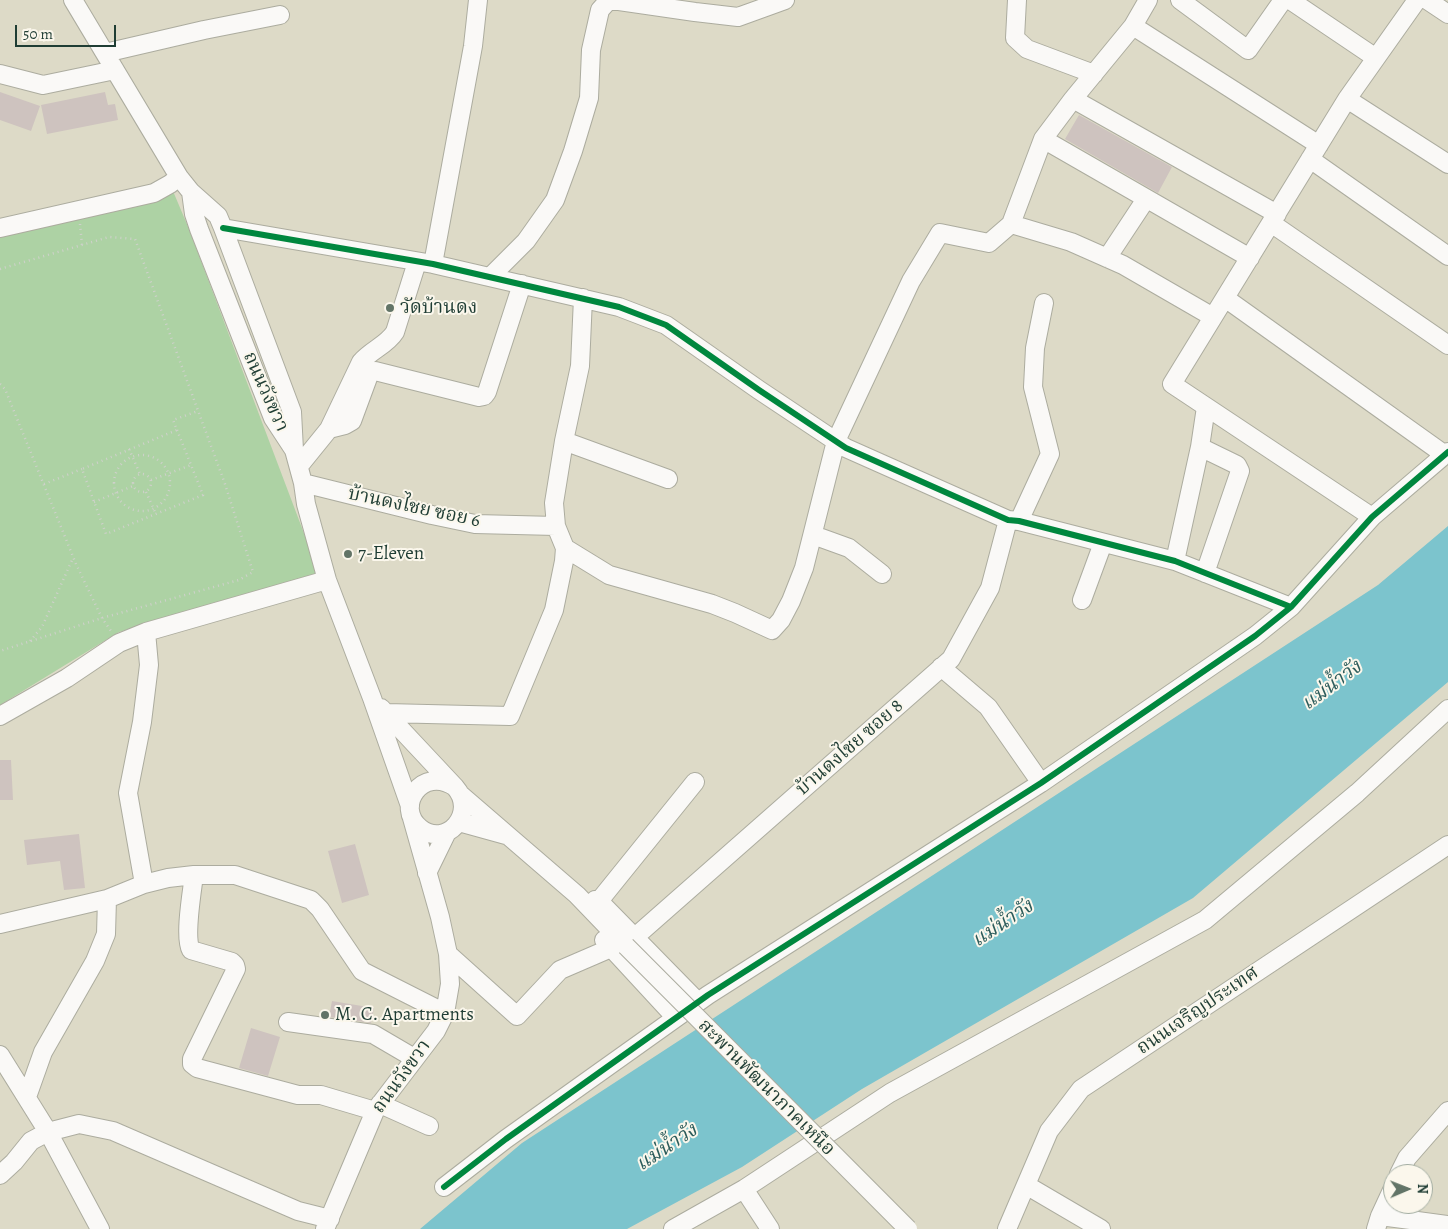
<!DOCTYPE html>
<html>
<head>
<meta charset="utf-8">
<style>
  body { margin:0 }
  #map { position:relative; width:1448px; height:1229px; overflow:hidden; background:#dddac7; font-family:Alegreya,serif }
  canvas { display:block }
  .north { position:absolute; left:1383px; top:1164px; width:50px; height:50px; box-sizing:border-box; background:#fbf7ec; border:1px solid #a3ada2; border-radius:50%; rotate:89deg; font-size:14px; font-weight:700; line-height:20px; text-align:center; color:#1f3d34 }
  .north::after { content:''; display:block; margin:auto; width:18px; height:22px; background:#627467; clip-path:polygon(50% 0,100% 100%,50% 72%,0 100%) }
  .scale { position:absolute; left:15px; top:25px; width:101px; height:22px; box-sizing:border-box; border:2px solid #1f3d34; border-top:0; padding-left:6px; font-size:15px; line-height:18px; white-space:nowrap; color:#1f3d34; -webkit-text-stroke:4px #fbf7ec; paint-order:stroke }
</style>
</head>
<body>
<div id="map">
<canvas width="1448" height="1229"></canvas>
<div class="north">N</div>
<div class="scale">50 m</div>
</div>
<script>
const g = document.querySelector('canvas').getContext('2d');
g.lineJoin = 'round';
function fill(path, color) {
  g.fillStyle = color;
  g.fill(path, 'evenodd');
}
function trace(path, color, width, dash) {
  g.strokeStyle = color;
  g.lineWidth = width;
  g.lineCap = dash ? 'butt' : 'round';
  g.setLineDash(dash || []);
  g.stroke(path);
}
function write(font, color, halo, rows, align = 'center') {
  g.font = font + ' Alegreya,"Noto Serif Thai",serif';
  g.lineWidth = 4;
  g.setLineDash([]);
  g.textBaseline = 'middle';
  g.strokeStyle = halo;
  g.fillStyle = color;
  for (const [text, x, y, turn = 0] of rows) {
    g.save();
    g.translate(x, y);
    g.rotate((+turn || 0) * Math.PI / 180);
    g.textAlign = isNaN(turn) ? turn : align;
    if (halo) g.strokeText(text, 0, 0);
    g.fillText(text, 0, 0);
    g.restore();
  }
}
const green = new Path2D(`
  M170,184L189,229L319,573L119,632L0,705V230Z`);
const water = new Path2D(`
  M1448,526V682L1193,898L862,1089L742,1167L627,1229H420L522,1143L1378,585Z`);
const building = new Path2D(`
  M0,92L40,106L31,131L0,120Z
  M105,92L108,105L115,104L118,120L47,134L41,105Z
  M1079,115L1172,167L1158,193L1065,139Z
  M0,760H11L13,800H0Z
  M79,834L85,888L64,890L60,861L27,865L24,840Z
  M355,844L369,895L342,903L328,851Z
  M332,1001L374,1008L371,1023L329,1017Z
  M251,1028L280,1037L268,1076L239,1068Z`);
const path = new Path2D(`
  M80,224L82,245
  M0,269L109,237L135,239L225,484L253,572L239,580L102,618L0,651
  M0,384L5,389L76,564L102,618L111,631
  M177,430L203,495L106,534L82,469L177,430L173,420L198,411
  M129,449L140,474
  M114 483a28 28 0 1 1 56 0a28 28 0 1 1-56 0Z
  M133 483a9 9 0 1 1 18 0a9 9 0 1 1-18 0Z
  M151,480L191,465
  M44,484L82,469
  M146,492L156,514
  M94,502L133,486
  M30,641L42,627L73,558`);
const minor = new Path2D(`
  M73,0L179,177L191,192L194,214L199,229L273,418L294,450L303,483L306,504L327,580L372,698L410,806
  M1017,0L1015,38L1027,49L1094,74
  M1148,0L1133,26L1073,99L1043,139L1011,224L1071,242L1123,265L1213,317
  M1180,0L1248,50L1283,0
  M1290,0L1376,58
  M1427,0L1448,14
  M1133,26L1319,145
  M105,53L204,30L280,15
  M0,74L43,85L115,70
  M1073,99L1277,214
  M1347,99L1448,164
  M1043,139L1250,258
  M1310,159L1448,256
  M191,192L218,216L223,228L292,412L294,450
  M1271,223L1448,345
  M0,228L154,193L170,184L179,177
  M223,228L433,264L619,307L666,325L759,390L846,448L1008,520L1019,521L1175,561L1291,607
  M1107,258L1146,199
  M433,264L473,46L478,0
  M490,277L526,241L555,200L573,151L589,98L591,50L600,10L608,1H619L695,12L738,17L785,0
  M1225,298L1445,455
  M329,429L361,362C371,350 387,345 395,332L417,262
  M564,441L668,479
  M1200,447L1237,465L1240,471L1205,573
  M299,466L329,429L345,425L352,421L369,375L371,372L375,371L479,397L484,396L487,392L522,284
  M303,483L432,515L475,524L556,526
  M1372,517L1172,384L1347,99L1417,0
  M1019,521L1050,454L1033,387L1035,348L1044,303
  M813,535L849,548L882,574
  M565,548L609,575L712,604L735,613L772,630L781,620L791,601L804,568L836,441L911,281L940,233L989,243L1011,224
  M1175,561L1200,447L1206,407
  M1082,600L1103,543
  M941,667L988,707L1041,783
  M381,708L455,787C478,813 446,849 420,828C394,807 422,765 455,787
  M386,713L510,716L554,610L564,561L565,548L556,526L554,503L564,441L580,366L583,298
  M0,716L67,678L119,643L146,632L327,580
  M461,795L577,895L626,946
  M459,822L506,835
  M427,873L447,832
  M194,875C192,892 184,937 191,950L232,962L235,965L236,969L192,1059V1064L197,1068L298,1095H321L375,1111
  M144,884L128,793L142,722L149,665L146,632
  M595,900L599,901L698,1002
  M599,901L695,782
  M0,924L107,899L144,884L168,878L194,875H235L311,900L320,909L362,971L445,1013
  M635,937L951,659L990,588L1008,520
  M604,940L676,1018
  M448,954L517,1016L560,970L611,948
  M288,1022L373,1034L414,1058
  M0,1055L48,1132L100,1229
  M27,1097L43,1052L95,961L106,934L107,899
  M380,1104L429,1126
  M1399,1174L1407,1158L1448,1111
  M0,1175L14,1162L31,1141L48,1132L79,1124L113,1131L298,1211L330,1219
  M1026,1185L1101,1229
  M444,1187L506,1139L708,995L1041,783L1255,636L1291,607L1372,517L1448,452
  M744,1189L770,1229
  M1380,1216L1448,1225
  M325,1229L375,1111L436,1031L445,1013L450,984L448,954L440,917L412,818
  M673,1229L744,1189L890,1093L1205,920L1357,793L1448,709
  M1007,1229L1049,1131L1081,1089L1448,845
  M1376,1229L1380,1216L1393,1188`);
const minorBridge = new Path2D(`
  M626,946L908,1229`);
const cycleway = new Path2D(`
  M223,228L433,264L619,307L666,325L759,390L846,448L1008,520L1019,521L1175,561L1291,607
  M444,1187L506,1139L708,995L1041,783L1255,636L1291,607L1372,517L1448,452`);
const markers = [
  [390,308,5,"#627467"],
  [348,554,5,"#627467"],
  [325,1015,5,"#627467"]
];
const poiNames = [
  ["วัดบ้านดง",400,308],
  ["7-Eleven",358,554],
  ["M. C. Apartments",335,1015]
];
const streetNames = [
  ["ถนนวังขวา",265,392,66],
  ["บ้านดงไชย ซอย 6",414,508,12],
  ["บ้านดงไชย ซอย 8",850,748,-41],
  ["ถนนเจริญประเทศ",1198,1011,-34],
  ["ถนนวังขวา",402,1077,-54],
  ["สะพานพัฒนาภาคเหนือ",766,1088,45]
];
const waterNames = [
  ["แม่น้ำวัง",1332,686,-37],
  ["แม่น้ำวัง",1003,924,-34],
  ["แม่น้ำวัง",667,1148,-34]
];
fill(green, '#add2a4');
fill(water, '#7cc4cd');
fill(building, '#cec3bf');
trace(minor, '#acac9f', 20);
trace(path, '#cfd1cb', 2.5, [1, 4]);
trace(minor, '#faf9f7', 18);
trace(minorBridge, '#acac9f', 20, []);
trace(minorBridge, '#faf9f7', 18);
trace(cycleway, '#00873e', 6);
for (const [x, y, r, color] of markers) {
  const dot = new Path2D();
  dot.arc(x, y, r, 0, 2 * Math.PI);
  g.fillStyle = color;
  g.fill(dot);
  trace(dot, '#fbf7ec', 2);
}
write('19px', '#1f3d34', '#fbf7ec', poiNames, 'left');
write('19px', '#1f3d34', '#fbf7ec', streetNames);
write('italic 20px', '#2c5c5b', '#fbf7ec', waterNames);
</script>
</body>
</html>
